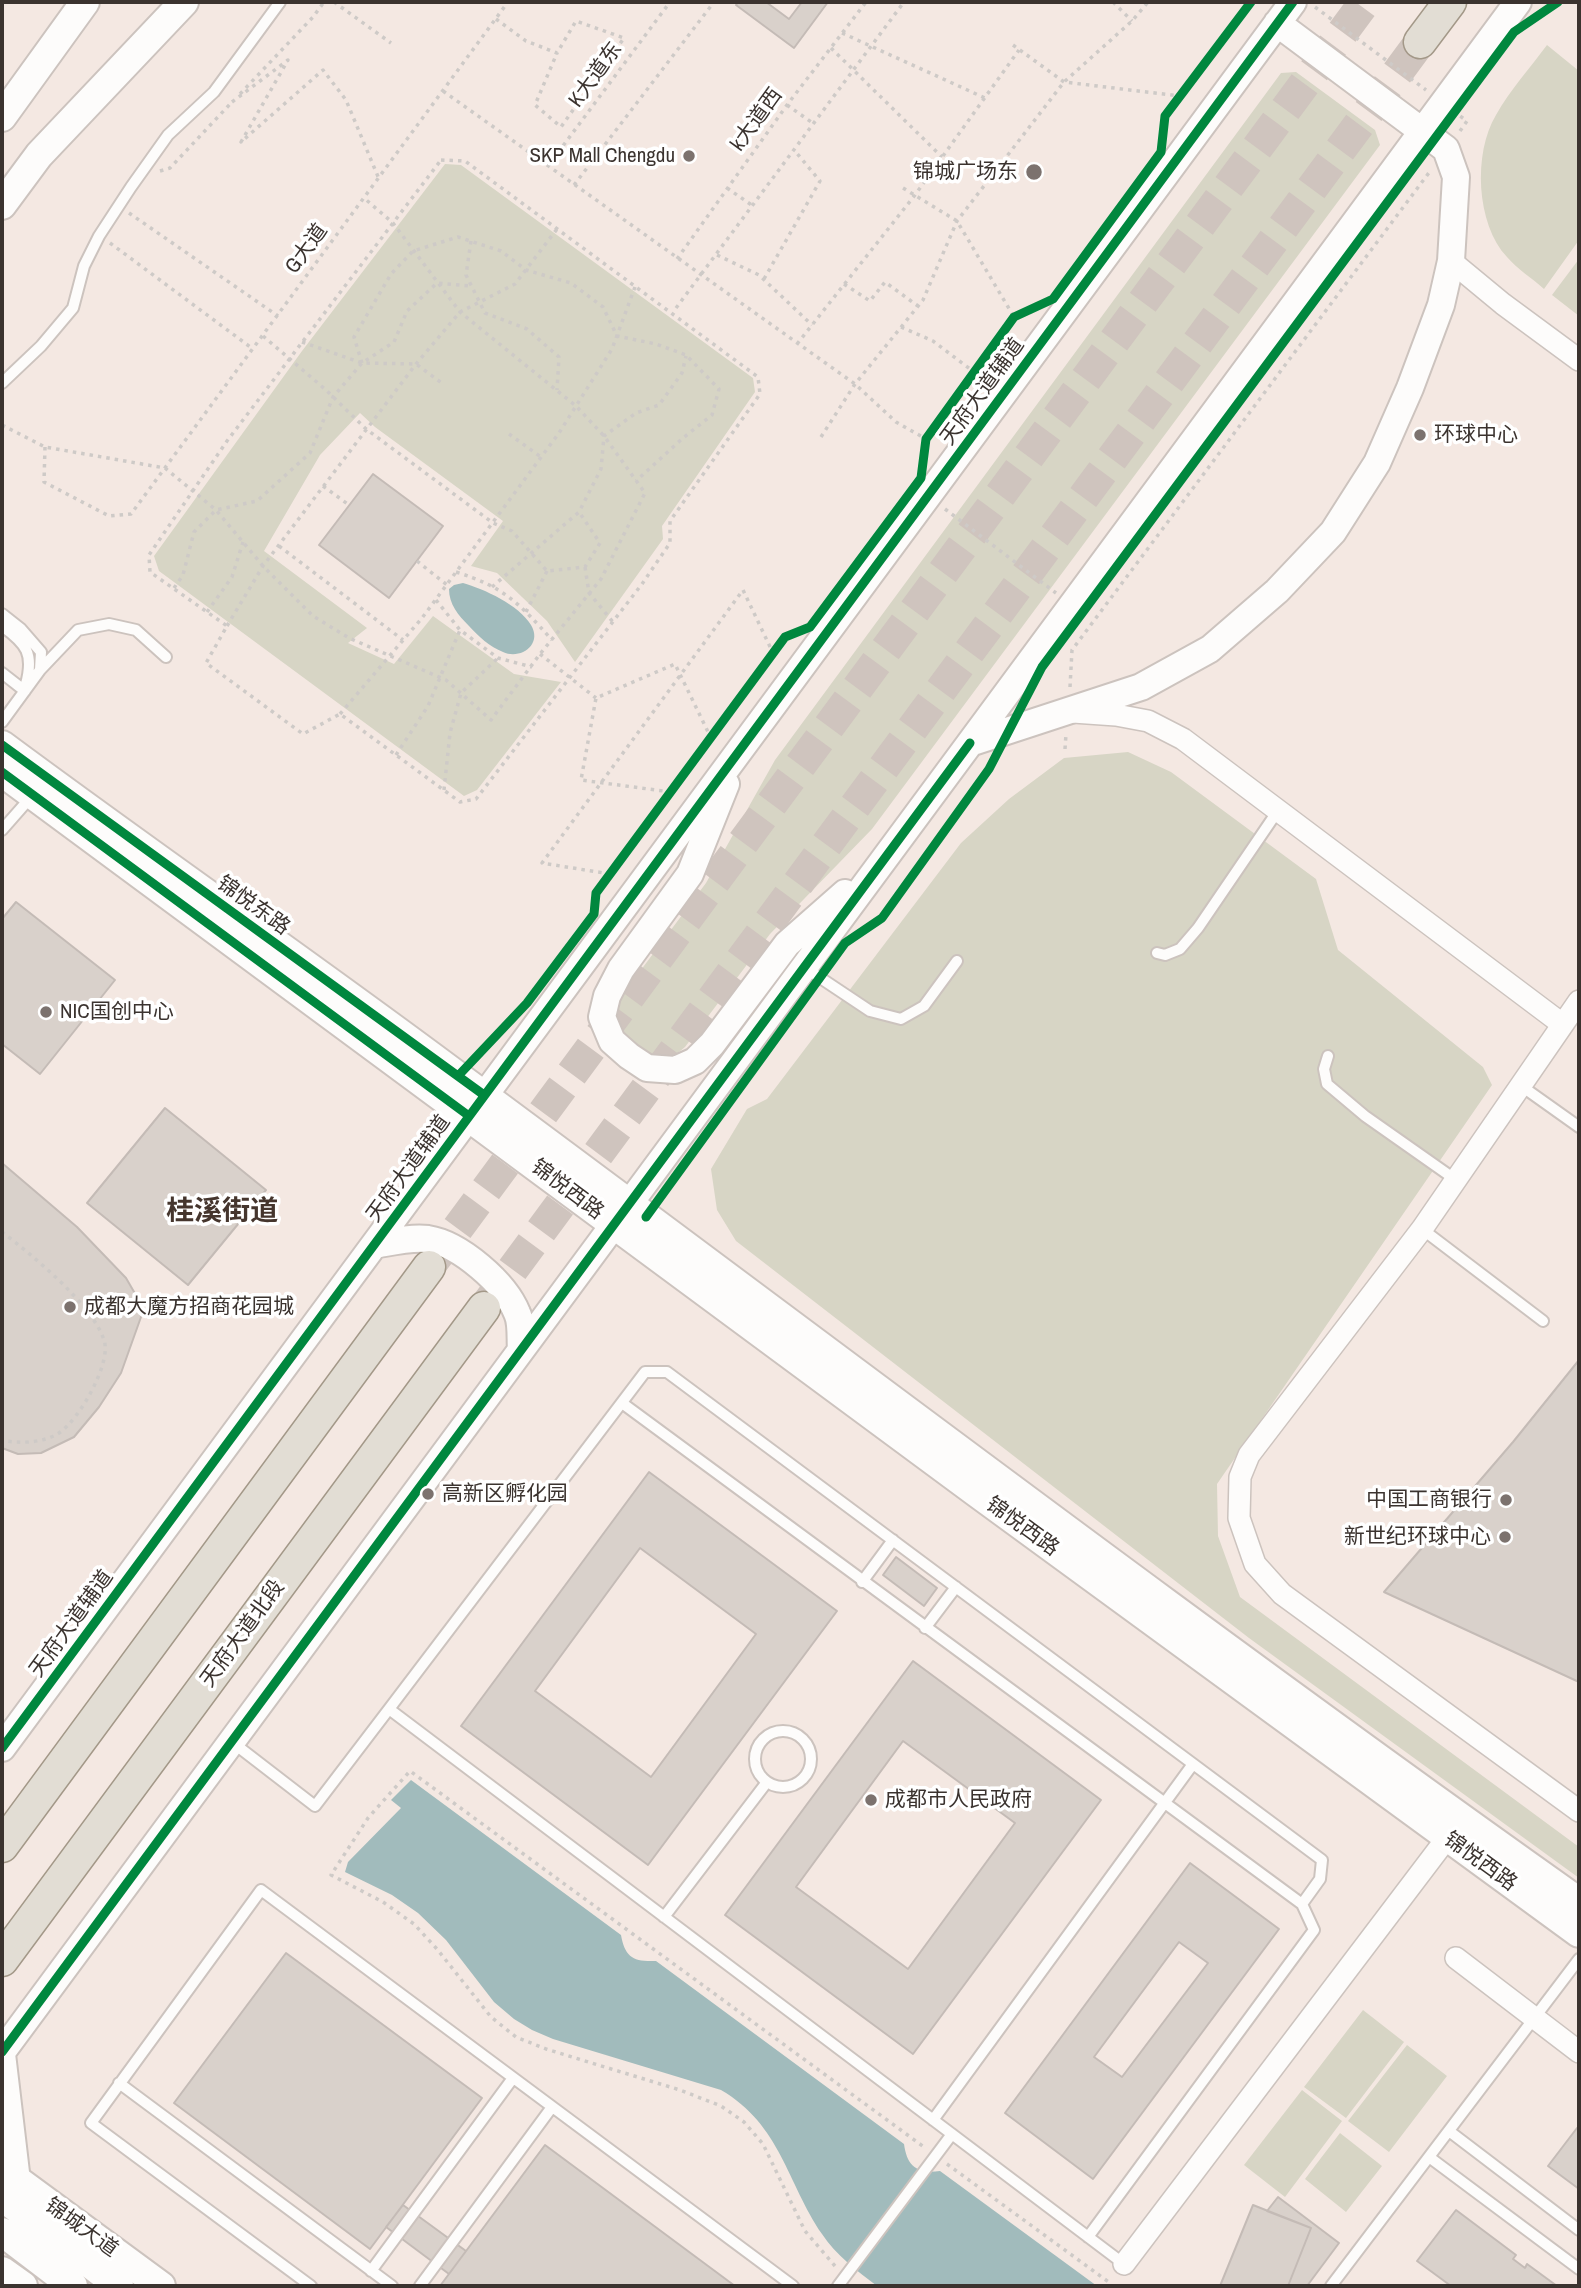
<!DOCTYPE html>
<html>
<head>
<meta charset="utf-8">
<style>
  body { margin:0 }
  #map { position:relative; width:1581px; height:2288px; overflow:hidden; background:#f4e8e2; font-family:"Archivo Narrow",sans-serif }
  canvas { display:block }
  .frame { position:absolute; inset:0; border:4px solid #3b332f; pointer-events:none }
</style>
</head>
<body>
<div id="map">
<canvas width="1581" height="2288"></canvas>
<div class="frame"></div>
</div>
<script>
const g = document.querySelector('canvas').getContext('2d');
g.lineJoin = 'round';
function fill(path, color) {
  g.fillStyle = color;
  g.fill(path, 'evenodd');
}
function trace(path, color, width, dash) {
  g.strokeStyle = color;
  g.lineWidth = width;
  g.lineCap = dash ? 'butt' : 'round';
  g.setLineDash(dash || []);
  g.stroke(path);
}
function write(font, color, halo, rows, align = 'center') {
  g.font = font + ' "Archivo Narrow","Noto Sans SC",sans-serif';
  g.lineWidth = 7;
  g.setLineDash([]);
  g.textBaseline = 'middle';
  g.strokeStyle = halo;
  g.fillStyle = color;
  for (const [text, x, y, turn = 0] of rows) {
    g.save();
    g.translate(x, y);
    g.rotate((+turn || 0) * Math.PI / 180);
    g.textAlign = isNaN(turn) ? turn : align;
    if (halo) g.strokeText(text, 0, 0);
    g.fillText(text, 0, 0);
    g.restore();
  }
}
const green = new Path2D(`
  M1547,45L1579,71V240L1544,289C1532,278 1517,269 1507,257C1476,224 1473,153 1496,115C1510,90 1530,68 1547,45Z
  M1296,72L1375,130L1380,145L872,829L770,934L685,1047C657,1072 647,1059 619,1043L614,1006L706,883L775,760L1281,73Z
  M445,164L461,165L753,378L755,392L662,526L663,539L575,662L547,621L497,573L471,566L503,521L375,427L360,413L320,455L264,551L367,628L348,643L394,664L433,616L514,674L561,682L477,790L464,796L159,571L154,556L302,351Z
  M1579,259V316L1552,295Z
  M1128,752L1171,772L1316,879L1338,950L1483,1067L1492,1085L1217,1484L1218,1536L1240,1597L1579,1847V1878L1249,1638L736,1241L717,1210L711,1169L747,1109L767,1099L961,843L1009,799L1064,758Z
  M1363,2010L1404,2042L1346,2118L1304,2087Z
  M1407,2045L1447,2076L1389,2152L1348,2121Z
  M1302,2090L1342,2121L1285,2197L1244,2165Z
  M1340,2133L1382,2166L1346,2212L1305,2179Z`);
const water = new Path2D(`
  M463,583C484,589 519,605 531,625C543,645 520,660 503,652C490,647 478,636 469,626C458,615 449,604 449,589L454,585Z
  M411,1780L621,1935C625,1957 633,1962 656,1961L904,2144C907,2167 918,2174 940,2171L1097,2286H877C857,2271 836,2255 822,2234C787,2183 781,2125 721,2090L553,2039L532,2030L514,2019L494,2002L446,1940L418,1913L392,1895L345,1872L348,1862L401,1808L391,1800Z`);
const building = new Path2D(`
  M738,2H766L789,19L802,2H828L794,48L736,5Z
  M373,474L443,526L389,598L319,545Z
  M16,902L115,980L40,1074L2,1044V919Z
  M165,1108L266,1190L188,1285L87,1203Z
  M2,1163L77,1227L126,1278L137,1297L141,1317L121,1373L99,1407L74,1437L41,1453L18,1454L2,1448Z
  M1579,1360V1682L1384,1592L1513,1442Z
  M649,1472L837,1611L648,1865L461,1726ZM640,1548L756,1634L651,1777L535,1691Z
  M896,1557L937,1588L924,1606L883,1575Z
  M913,1661L1101,1800L913,2054L725,1915ZM903,1741L1015,1823L908,1969L796,1887Z
  M1190,1863L1279,1929L1093,2179L1005,2113ZM1179,1942L1208,1963L1122,2077L1094,2057Z
  M286,1953L482,2098L370,2249L174,2103Z
  M1577,2128L1579,2130V2189L1548,2166Z
  M545,2145L735,2286H440Z
  M1278,2197L1339,2243L1307,2286H1288L1311,2228L1267,2211Z
  M403,2205L466,2251L449,2274L386,2227Z
  M1253,2205L1311,2228L1288,2286H1220Z
  M1456,2210L1516,2255L1513,2259L1525,2268L1527,2264L1557,2286H1451L1417,2261Z`);
const primaryTunnel = new Path2D(`
  M429,1267L1365,2
  M484,1308L1420,42`);
const path = new Path2D(`
  M334,2L391,43
  M1113,2L1132,21
  M1315,7L1426,90
  M496,19L526,41L557,53L576,21L624,38L561,127L535,105L557,53
  M842,33L985,98
  M1013,45L1064,82L1180,96
  M831,48L942,157
  M443,91L855,384L896,422L926,439
  M240,94L313,17L324,2
  M232,102L288,60L241,142L323,70L346,100L379,179
  M787,105L814,124
  M1460,131L1467,121L1460,116
  M441,160L465,161L758,377L760,394L670,521V543L642,584L476,799L460,802L340,714L303,734L206,663L227,626L150,572L149,555L227,441Z
  M548,166L670,2
  M160,171L170,168L232,102
  M574,185L714,2
  M727,188L753,206
  M903,188L957,221L1014,317
  M129,213L278,316
  M471,241L466,275L485,313L527,329L559,357L557,390
  M110,243L253,349
  M717,255L759,275L812,325
  M677,259L787,105L866,2
  M764,279L820,181L795,151
  M844,284L870,301L885,282L918,306
  M676,308L904,2
  M901,327L933,341L974,372
  M263,336L326,390L366,429L493,523L512,531L547,571L585,567L600,543L579,512
  M302,342L362,363L416,364L443,384
  M797,344L915,195L1019,50
  M362,363L354,337L391,274L413,251L458,237L501,251L526,270L571,283L603,307L617,336L656,344L686,355L719,389L712,415L683,438L636,481
  M2,425L45,447L165,468L216,510L263,566L313,616L349,638L446,680L491,720L540,654L601,579L645,493L604,436L576,406L460,312L393,223L364,198
  M509,434L541,457
  M821,437L855,384L923,300L957,221L1064,82L1132,21L1148,2
  M45,447L44,482L109,516L131,514L508,2
  M323,486L349,505
  M945,509L1056,593
  M279,546L403,640
  M417,561L447,585
  M585,567L589,593L613,622
  M456,572C504,587 519,603 552,640
  M492,587L579,512L601,469L604,436L636,413L659,405L682,373L686,356
  M174,588L183,575L194,532L216,510L257,501L310,453L333,397L362,363L394,342L407,311L437,283L471,286
  M436,600L460,630L498,658L532,667
  M207,612L232,577L243,542
  M526,612L547,571
  M227,626L263,566L416,364L460,312L515,284L557,229
  M540,654L596,698
  M1070,687L1072,650L1431,170
  M340,714L422,618L559,433L612,349L635,287
  M1065,749L1066,734
  M396,755L428,706L460,630
  M444,790L450,733L461,693L498,658
  M671,792L581,780L596,698L675,664L711,738
  M610,874L542,863L743,590L773,653
  M2,1232C32,1255 92,1304 104,1340C112,1363 79,1420 59,1433C44,1443 18,1444 2,1440
  M947,2164L1110,2283
  M835,2266L805,2231L763,2144L744,2122L721,2106L680,2090L546,2049L516,2037L491,2017L437,1949L414,1924L383,1902L331,1875L368,1818L410,1771L924,2147`);
const service = new Path2D(`
  M2,383L41,346L73,308L84,266L99,236L131,187L168,135L214,92L280,2
  M2,614L21,629L41,652L40,670L2,722
  M2,626C27,644 34,654 26,684
  M40,670L78,630L109,624L136,630L166,657
  M2,673L25,691
  M2,830L31,797
  M1157,953L1165,955L1180,949L1198,928L1277,812
  M804,967L870,1011L901,1019L924,1006L957,961
  M1328,1056L1324,1069L1327,1084L1365,1116L1456,1180
  M1520,1085L1579,1127
  M1422,1229L1543,1321
  M622,1403L1302,1904
  M862,1582L893,1540
  M925,1628L956,1587
  M389,1709L645,1372H667L1322,1860L1320,1879L1302,1904L1314,1930L1088,2237
  M755 1759a28 28 0 1 1 56 0a28 28 0 1 1-56 0Z
  M232,1742L315,1806L389,1709L1124,2264
  M664,1917L767,1782
  M119,2083L392,2286
  M933,2120L1193,1764
  M1449,2131L1579,2230
  M1429,2157L1579,2269
  M371,2271L513,2078
  M311,2286L91,2123L261,1890L793,2286
  M420,2286L552,2107
  M838,2286L952,2134
  M1331,2286L1579,1959`);
const minor = new Path2D(`
  M1451,261L1503,304L1579,360
  M1073,712L1116,715L1148,721L1183,739L1562,1024
  M1579,1001L1422,1229L1249,1455L1240,1477L1239,1518L1255,1564L1282,1594L1579,1811
  M1456,1958L1579,2052
  M1124,2264L1447,1838`);
const tertiary = new Path2D(`
  M970,743L1141,687L1210,649L1277,591L1333,532L1377,463L1410,388L1441,305L1451,261L1456,177L1446,149L1277,23
  M726,784L690,874L621,969L607,996L602,1017L612,1041L629,1056L647,1068L675,1070L695,1061L712,1044L787,944L845,893
  M374,1245C391,1242 410,1237 428,1239C460,1244 505,1283 517,1313C522,1323 520,1339 521,1350
  M2,1748L1293,2
  M2,2052L1518,2
  M2,2054L17,2181`);
const secondary = new Path2D(`
  M2,117L85,2
  M2,205L39,155L184,2
  M2,745C154,858 311,966 463,1080C834,1355 1202,1635 1579,1902
  M2,772L977,1493L1579,1933
  M2,2169L161,2286
  M2,2197L119,2286
  M2,2232L73,2286
  M2,2271L23,2286`);
const primary = new Path2D(`
  M1420,42L1450,2
  M2,1846L429,1267
  M2,1960L484,1308`);
const cycleway = new Path2D(`
  M2,745L484,1095
  M2,772L469,1116
  M458,1076L527,1003L594,914L596,893L785,637L810,627L921,478L926,439L1014,317L1053,299L1161,152L1165,116L1251,2
  M646,1217L845,943L882,918L989,769L1042,667L1514,32L1558,2
  M2,1748L1293,2
  M2,2052L970,743`);
const markers = [
  [689,156,7,"#7c726e"],
  [1034,172,9,"#7c726e"],
  [1420,435,7,"#7c726e"],
  [46,1012,7,"#7c726e"],
  [70,1307,7,"#7c726e"],
  [428,1494,7,"#7c726e"],
  [1506,1500,7,"#7c726e"],
  [1505,1537,7,"#7c726e"],
  [871,1800,7,"#7c726e"]
];
const streetNames = [
  ["K大道东",596,75,-54],
  ["k大道西",757,120,-54],
  ["G大道",307,249,-54],
  ["天府大道辅道",983,392,-54],
  ["锦悦东路",253,906,36],
  ["天府大道辅道",409,1169,-54],
  ["锦悦西路",567,1190,37],
  ["锦悦西路",1022,1527,36],
  ["天府大道辅道",72,1624,-54],
  ["天府大道北段",243,1634,-54],
  ["锦悦西路",1480,1862,36],
  ["锦城大道",81,2228,36]
];
const poiNames = [
  ["SKP Mall Chengdu",675,156,"right"],
  ["锦城广场东",1018,172,"right"],
  ["环球中心",1434,435],
  ["NIC国创中心",60,1012],
  ["成都大魔方招商花园城",84,1307],
  ["高新区孵化园",442,1494],
  ["中国工商银行",1492,1500,"right"],
  ["新世纪环球中心",1491,1537,"right"],
  ["成都市人民政府",885,1800]
];
const districtNames = [
  ["桂溪街道",222,1212]
];
fill(green, '#d7d5c5');
fill(water, '#a1bbbc');
fill(building, '#d9d1cb');
trace(building, '#c4bbb6', 2);
trace(primaryTunnel, '#cfc4be', 32, [32, 16]);
trace(service, '#ccc3be', 14);
trace(minor, '#ccc3be', 24);
trace(tertiary, '#ccc3be', 30);
trace(secondary, '#ccc3be', 32);
trace(primary, '#a39888', 35);
trace(path, '#cecac7', 3.5, [3.5, 5]);
trace(service, '#fdfcfb', 10);
trace(minor, '#fdfcfb', 21);
trace(tertiary, '#fdfcfb', 26);
trace(secondary, '#fdfcfb', 28);
trace(primary, '#e2ddd4', 32);
trace(cycleway, '#00873e', 9);
for (const [x, y, r, color] of markers) {
  const dot = new Path2D();
  dot.arc(x, y, r, 0, 2 * Math.PI);
  g.fillStyle = color;
  g.fill(dot);
  trace(dot, '#fff', 2.5);
}
write('21px', '#3b332f', '#fff', streetNames);
write('21px', '#3b332f', '#fff', poiNames, 'left');
write('bold 28px', '#45352d', '#fff', districtNames);
</script>
</body>
</html>
